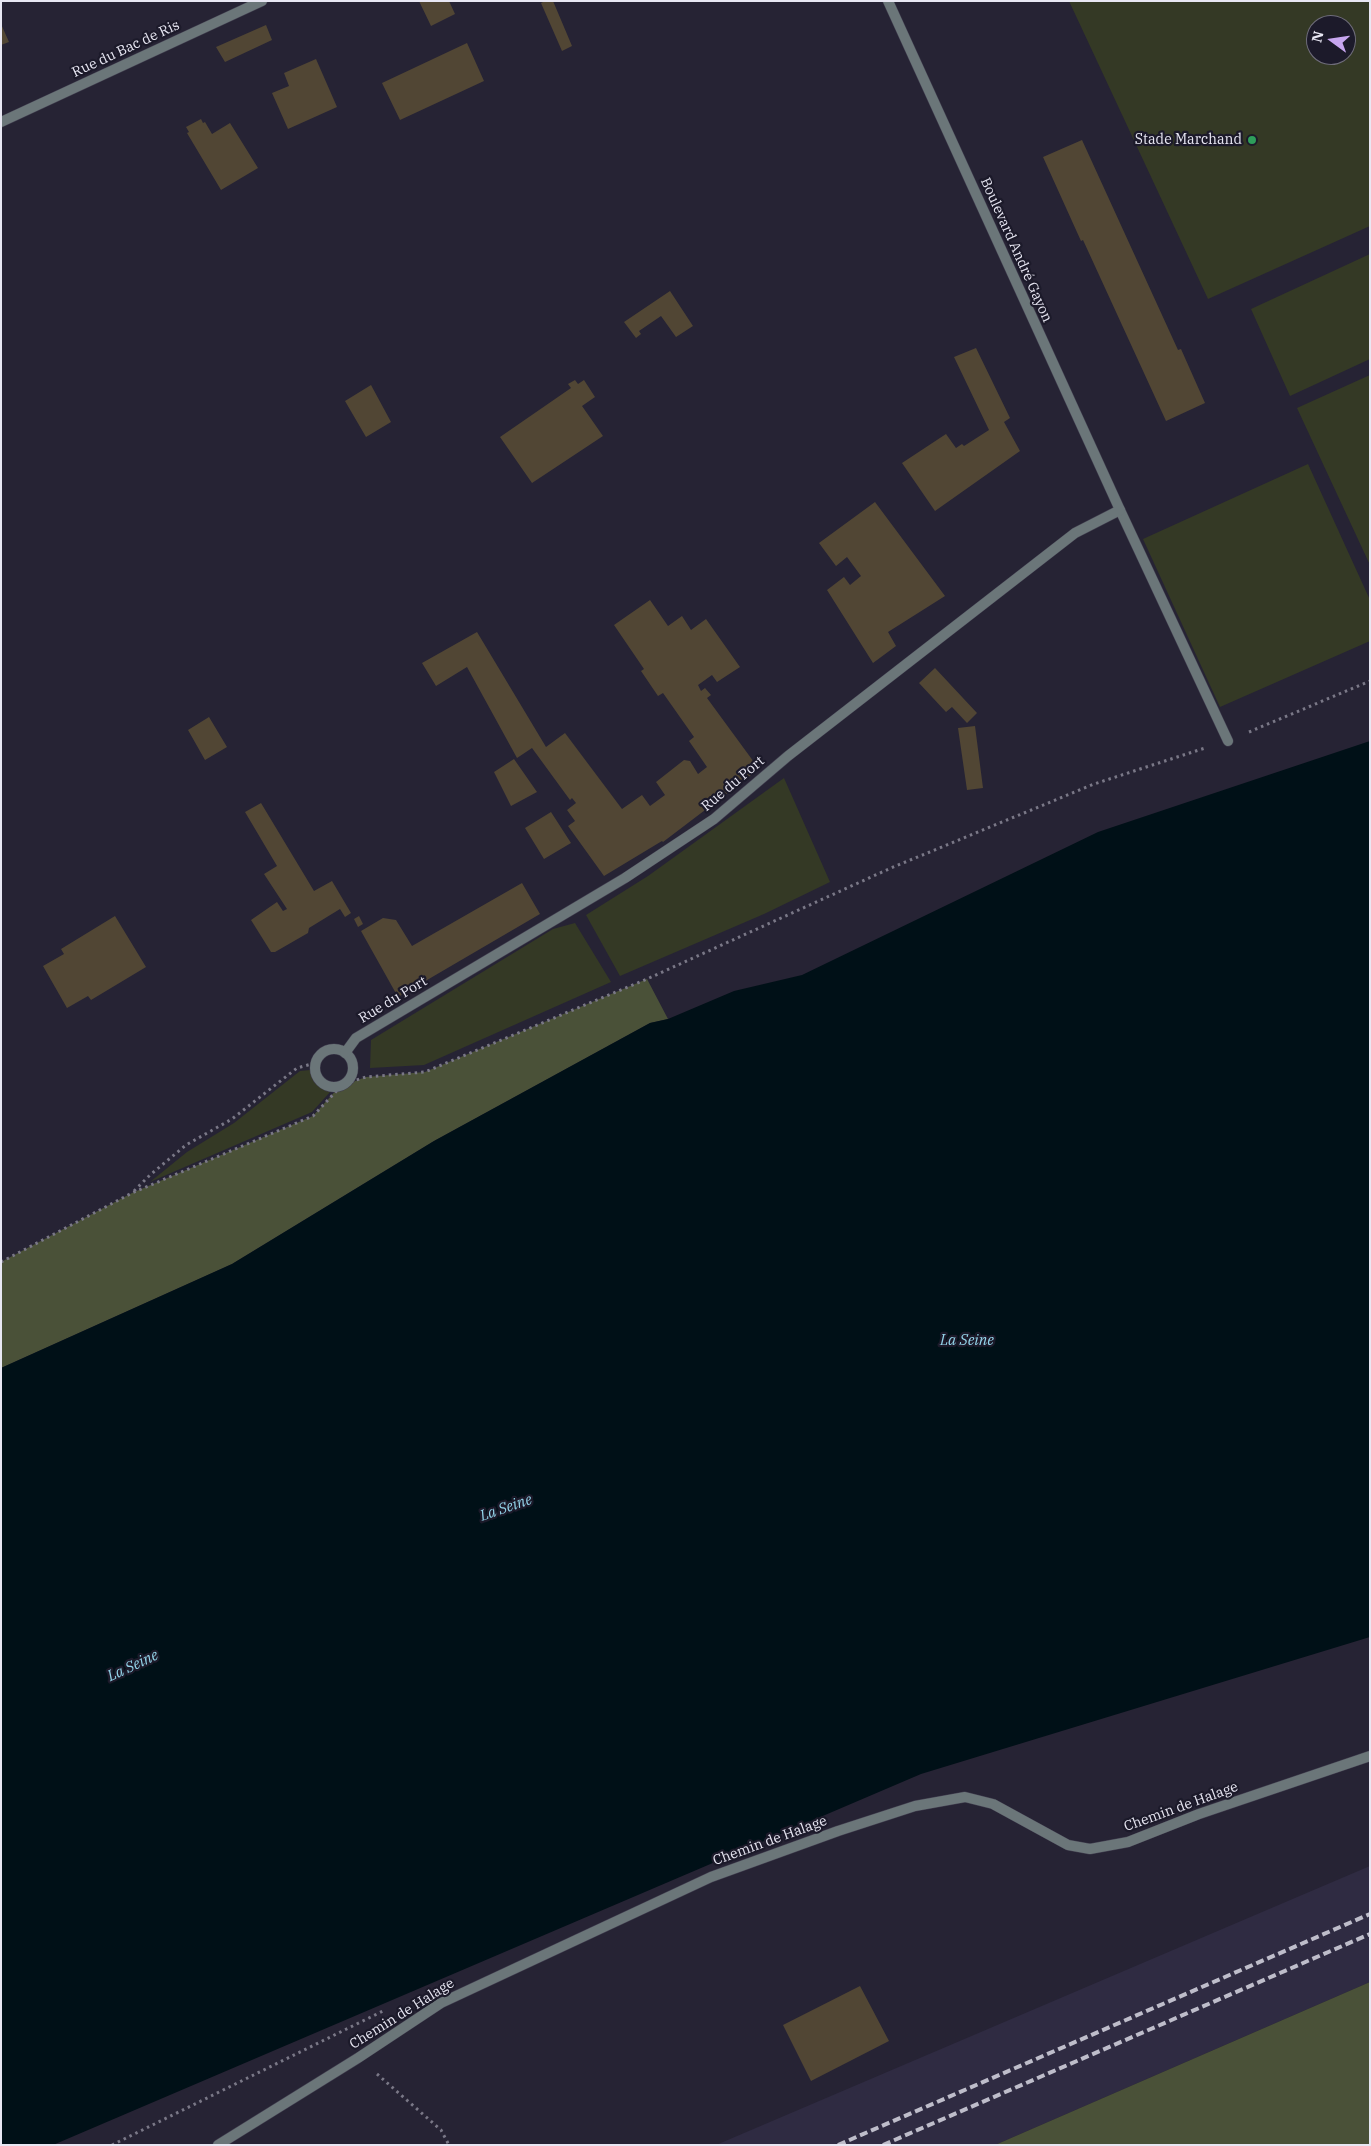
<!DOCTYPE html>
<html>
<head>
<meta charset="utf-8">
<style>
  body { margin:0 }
  #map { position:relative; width:1371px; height:2146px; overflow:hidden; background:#262334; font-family:"IBM Plex Serif",serif }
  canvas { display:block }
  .frame { position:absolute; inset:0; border:2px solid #e8e7f3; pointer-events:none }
  .north { position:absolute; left:1306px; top:15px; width:50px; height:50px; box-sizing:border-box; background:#1c1a2a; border:1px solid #6e6c7a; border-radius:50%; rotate:284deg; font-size:14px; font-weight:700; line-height:20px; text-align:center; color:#e8e7f3 }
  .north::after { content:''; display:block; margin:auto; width:18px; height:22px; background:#c7a6ef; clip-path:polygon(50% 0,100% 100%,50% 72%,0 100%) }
</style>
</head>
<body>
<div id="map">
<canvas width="1371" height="2146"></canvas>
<div class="frame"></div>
<div class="north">N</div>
</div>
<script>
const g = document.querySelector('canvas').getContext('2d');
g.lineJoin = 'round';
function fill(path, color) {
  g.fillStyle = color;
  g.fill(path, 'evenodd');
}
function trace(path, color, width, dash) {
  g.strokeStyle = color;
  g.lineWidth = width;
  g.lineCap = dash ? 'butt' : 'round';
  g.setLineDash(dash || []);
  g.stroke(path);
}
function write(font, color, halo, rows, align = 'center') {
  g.font = font + ' "IBM Plex Serif",serif';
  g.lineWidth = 4.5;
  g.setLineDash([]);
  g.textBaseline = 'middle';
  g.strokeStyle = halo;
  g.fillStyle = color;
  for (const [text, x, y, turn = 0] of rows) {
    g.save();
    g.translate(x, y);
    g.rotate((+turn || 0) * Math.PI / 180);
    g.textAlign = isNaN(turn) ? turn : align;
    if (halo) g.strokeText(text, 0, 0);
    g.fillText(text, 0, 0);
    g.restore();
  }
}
const built = new Path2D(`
  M1370,1866V1982L995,2145H716Z`);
const green = new Path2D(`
  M1069,1H1370V226L1208,299ZM1316,25H1346V55H1316Z
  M1370,254V359L1290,396L1251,309Z
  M1370,375V565L1297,408Z
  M1308,464L1370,600V641L1220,707L1143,539Z
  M784,778L830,882L764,914L620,976L586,915L648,876Z
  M575,923L611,982L424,1065L370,1068L371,1040L553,929Z
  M310,1070C314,1082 319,1086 331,1091L312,1112L150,1182L187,1152L234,1123L300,1071Z`);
const forest = new Path2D(`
  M647,979L668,1019L650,1023L434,1141L232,1264L1,1368V1262L132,1193L313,1116L339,1087L366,1077L425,1072Z
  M1370,1982V2145H995Z`);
const water = new Path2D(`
  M1370,741V1637L921,1774L53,2145H1V1368L232,1264L434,1141L650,1023L668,1019L734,991L802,975L1098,832Z`);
const building = new Path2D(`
  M419,1H449L455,14L431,26Z
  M545,1H553L572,46L562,51L541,3Z
  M1,24L9,42L1,45Z
  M266,25L272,40L225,62L216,47Z
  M467,43L484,81L400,120L382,83Z
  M316,59L337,107L288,129L272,93L289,86L284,73Z
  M201,119L203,123L205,122L212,134L230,123L258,168L221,190L187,133L189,132L186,127Z
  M1082,140L1178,350L1181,349L1205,403L1166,421L1083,240L1081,241L1043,157Z
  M670,291L693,326L676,337L661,316L639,331L641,334L636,338L624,322Z
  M976,348L1010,418L1004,422L1020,451L935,511L902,463L946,434L956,448L962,444L964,446L989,430L954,357Z
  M575,380L578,384L584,380L595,397L582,406L603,436L532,483L500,437L571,388L568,384Z
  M371,385L391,422L366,437L345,401Z
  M875,502L945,596L888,632L896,646L873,663L827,590L844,577L850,585L861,576L847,557L836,566L819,543Z
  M650,600L668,626L682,616L691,630L706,619L740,667L717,682L712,675L698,685L701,691L705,688L711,695L707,698L759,769L663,842L662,841L604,876L568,826L575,821L567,810L576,803L572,798L570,800L532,748L517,758L467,667L436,686L422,663L477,632L546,747L565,733L622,809L642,795L650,806L665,795L656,782L684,760L690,761L698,774L707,767L689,741L694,737L663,693L658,696L641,671L644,669L614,625Z
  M935,668L977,713L967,723L952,707L946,712L919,683Z
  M209,717L227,747L205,760L188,730Z
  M975,726L983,788L967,790L958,728Z
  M514,759L537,792L511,806L494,772Z
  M261,803L314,891L332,881L351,913L345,917L340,909L309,928L308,933L275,952H271L251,920L277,902L283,911L287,909L264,874L277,866L245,812Z
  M551,812L571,843L544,859L525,828Z
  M522,883L540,914L398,997L361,931L383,918L396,920L412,946Z
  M115,916L146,967L91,1000L88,996L67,1008L43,966L64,954L61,949Z
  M359,916L363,924L358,927L354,919Z
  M860,1986L889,2041L811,2081L783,2025Z`);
const path = new Path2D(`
  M1249,732L1370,681
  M134,1191L150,1175L186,1145L232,1119L297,1068L315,1063
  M1,1262L132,1193L313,1116L343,1084L366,1077L425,1072L647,979L891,868L1094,784L1205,748
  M377,2074L441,2130L449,2145
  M112,2145L385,2010`);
const lane = new Path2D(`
  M1120,510L1228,741
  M315 1068a19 19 0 1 1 38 0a19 19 0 1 1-38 0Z
  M218,2145L358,2058L441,2003L711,1877L838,1831L915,1806L965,1797L993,1804L1068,1845L1090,1849L1128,1842L1199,1814L1370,1756`);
const street = new Path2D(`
  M1,122L262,1
  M345,1053L356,1038L625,878L714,819L788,756L1075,533L1120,510L888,1`);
const rail = new Path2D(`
  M838,2145L1370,1914
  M883,2145L1370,1934`);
const markers = [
  [1252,140,5,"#2e9e5b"]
];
const streetNames = [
  ["Rue du Bac de Ris",126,49,-25],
  ["Boulevard André Gayon",1016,250,66],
  ["Rue du Port",733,784,-40],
  ["Rue du Port",393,1000,-31],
  ["Chemin de Halage",1181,1807,-20],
  ["Chemin de Halage",770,1841,-20],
  ["Chemin de Halage",402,2014,-32]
];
const poiNames = [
  ["Stade Marchand",1242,140]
];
const waterNames = [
  ["La Seine",967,1341],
  ["La Seine",506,1508,-19],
  ["La Seine",133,1666,-25]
];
fill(built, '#2f2b42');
fill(green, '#343925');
fill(forest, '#4a5138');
fill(water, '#001017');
fill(building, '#514634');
trace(lane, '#413e4f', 11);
trace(street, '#413e4f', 11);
trace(path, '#7a7887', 3, [2.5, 4]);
trace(lane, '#6b7679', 10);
trace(street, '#6b7679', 10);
trace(rail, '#bebdca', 4, [8, 4]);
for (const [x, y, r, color] of markers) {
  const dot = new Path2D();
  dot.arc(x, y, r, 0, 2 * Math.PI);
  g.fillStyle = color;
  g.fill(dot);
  trace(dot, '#1c1a2a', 2);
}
write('14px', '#e8e7f3', '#1c1a2a', streetNames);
write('14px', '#e8e7f3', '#1c1a2a', poiNames, 'right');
write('italic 15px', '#94d4ea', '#1c1a2a', waterNames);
</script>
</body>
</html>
